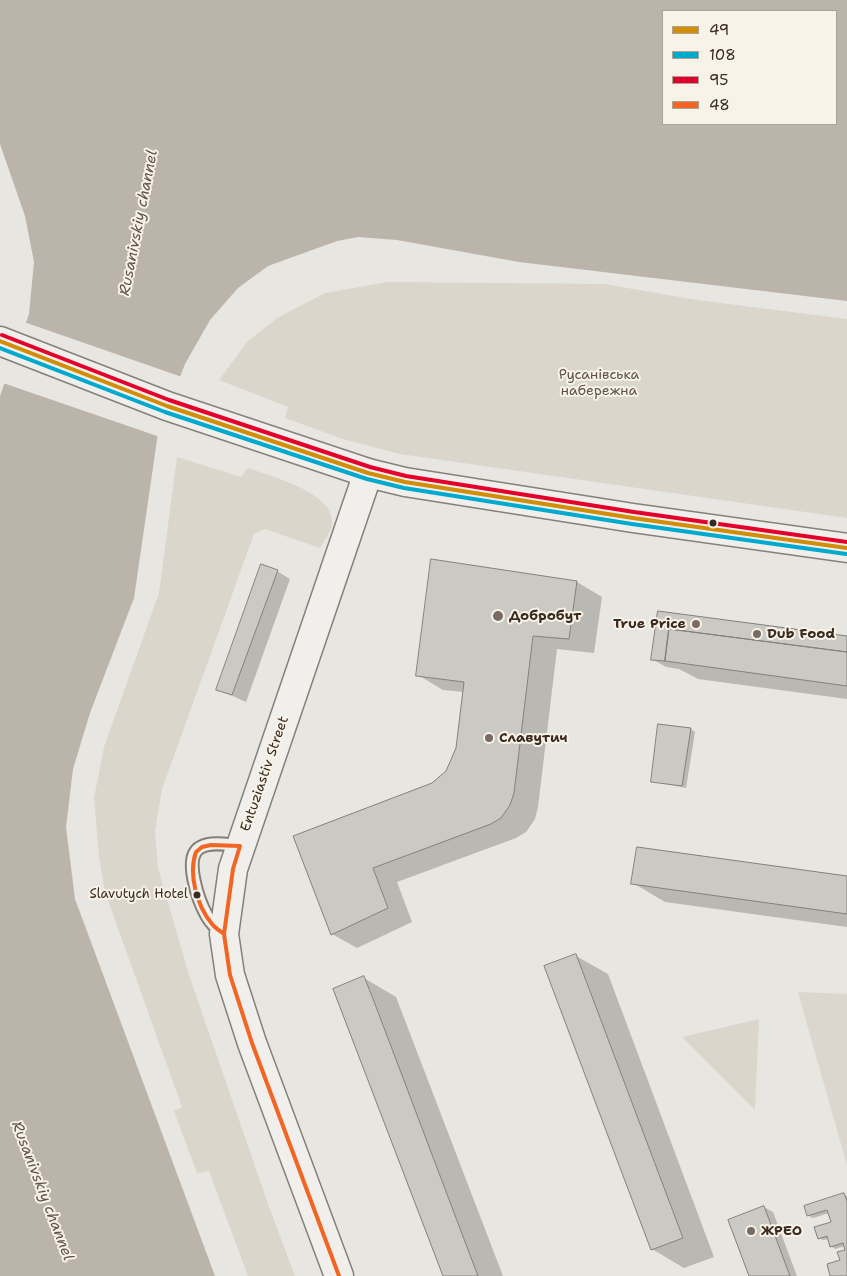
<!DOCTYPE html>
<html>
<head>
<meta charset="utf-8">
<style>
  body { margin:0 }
  #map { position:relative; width:847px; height:1276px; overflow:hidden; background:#e8e6e0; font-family:"Shantell Sans",sans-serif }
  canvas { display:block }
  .legend { position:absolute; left:662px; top:10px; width:175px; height:115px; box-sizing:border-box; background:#f7f3e8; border:1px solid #aca397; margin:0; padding:6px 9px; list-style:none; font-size:15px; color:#3b2a1e }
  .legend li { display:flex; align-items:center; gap:10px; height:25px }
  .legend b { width:25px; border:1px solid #aca397 }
</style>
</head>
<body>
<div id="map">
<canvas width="847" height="1276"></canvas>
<ul class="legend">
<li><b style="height:6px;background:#d18d06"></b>49</li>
<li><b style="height:6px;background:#00a9ce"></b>108</li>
<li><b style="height:6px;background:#e4002b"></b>95</li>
<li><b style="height:6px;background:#f26522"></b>48</li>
</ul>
</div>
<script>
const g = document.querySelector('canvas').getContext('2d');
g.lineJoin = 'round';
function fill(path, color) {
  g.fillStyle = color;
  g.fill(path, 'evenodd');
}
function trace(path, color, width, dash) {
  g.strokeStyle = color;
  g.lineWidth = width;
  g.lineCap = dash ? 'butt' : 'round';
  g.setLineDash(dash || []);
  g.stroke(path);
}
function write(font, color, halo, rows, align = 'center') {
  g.font = font + ' "Shantell Sans",sans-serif';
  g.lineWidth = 4;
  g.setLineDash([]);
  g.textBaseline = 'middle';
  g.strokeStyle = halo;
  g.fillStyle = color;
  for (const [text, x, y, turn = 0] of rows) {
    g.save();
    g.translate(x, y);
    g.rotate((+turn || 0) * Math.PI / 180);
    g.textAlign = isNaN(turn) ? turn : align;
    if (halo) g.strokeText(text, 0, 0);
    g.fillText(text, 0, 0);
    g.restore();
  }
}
const built = new Path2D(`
  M798,992L847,994V1165L808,1028Z`);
const green = new Path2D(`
  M388,282L604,284L697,300L847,319V518L400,454L343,439L285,418L288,407L219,380L247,342L277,318L325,293Z
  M177,457L241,477L248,468C270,476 336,493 332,524C331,532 324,541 320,548L265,529L254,534L162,789L155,831L158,868L189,975L268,1204L295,1276H248L209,1171L197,1173L174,1111L182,1107L105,892L99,856L94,798L104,747L159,593Z
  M759,1019L755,1110L682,1037Z`);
const water = new Path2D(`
  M0,0H847V301L519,262L397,240L358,237L337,241L268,266L238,288L210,320L185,364L158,433L134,598L90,713L73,769L66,827L75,899L215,1276H0V396L29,314L34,262L25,216L0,144ZM663,11H836V124H663Z`);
const pier = new Path2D(`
  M24,322L182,377L160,437L3,383Z`);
const shadow = new Path2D(`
  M432,561L577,582L602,597L594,653L557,649L538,807L535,819L526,832L516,838L397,882L412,922L357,948L332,934L294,837L432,784L447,772L457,749L464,692L443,690L418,675Z
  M277,571L290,579L246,702L217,689Z
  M847,637V699L698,679L679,669L666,667L652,659Z
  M691,729L695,732L686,788L652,781Z
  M847,878V927L665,902L633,883Z
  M576,956L608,974L714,1257L684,1268L652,1249Z
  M364,978L396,997L503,1276H444Z
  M844,1194L847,1196V1276H832L847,1251L845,1246L835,1249L831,1246L829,1239L823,1240L819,1238L833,1222L829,1213L813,1218L809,1216L806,1207Z
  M764,1207L773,1212L797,1276H750Z`);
const building = new Path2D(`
  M431,559L577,581L569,639L533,636L514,793L510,805L501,818L491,824L373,868L388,908L331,935L293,836L432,783L446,771L456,748L464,682L416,676Z
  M261,564L278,570L232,695L216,690Z
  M658,611L847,636V652L669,629L665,661L651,660Z
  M669,629L847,652V686L665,661Z
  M658,724L691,728L682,786L651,782Z
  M637,847L847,876V914L631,884Z
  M576,954L683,1238L651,1250L544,966Z
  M364,976L375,1004L478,1276H443L333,989Z
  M844,1193L847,1201V1276H830L827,1264L840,1260L837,1252L845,1250L843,1243L830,1247L827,1236L818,1239L814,1227L831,1222L827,1210L807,1216L804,1206Z
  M764,1206L790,1276H749L728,1220Z`);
const service = new Path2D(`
  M223,933C216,928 211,923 207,916C199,902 182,856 201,847C212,841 229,845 240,846`);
const tertiary = new Path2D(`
  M339,1276L252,1043L230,975L224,934L233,869L368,473`);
const secondary = new Path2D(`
  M0,341L167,406L368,473L405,482L633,518L847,548`);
const bus1 = new Path2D(`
  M0,341L167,406L368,473L405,482L633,518L847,548`);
const bus2 = new Path2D(`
  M0,348L165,412L367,479L404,488L632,524L846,554`);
const bus3 = new Path2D(`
  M2,335L169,400L370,467L406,476L634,512L847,542`);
const bus4 = new Path2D(`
  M211,845L240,846L233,869L224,934C220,931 215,928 212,924C197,906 188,874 196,852L202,847Z
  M224,934L230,975L252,1043L339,1276`);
const markers = [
  [713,523,4.5,"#3b2a1e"],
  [498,616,6,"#786c62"],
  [696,624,5,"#786c62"],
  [757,634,5,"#786c62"],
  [489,738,5,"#786c62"],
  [197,895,4.5,"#3b2a1e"],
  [751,1231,5,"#786c62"]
];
const busNames = [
  ["Slavutych Hotel",188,895]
];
const parkNames = [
  ["Русанівська",599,375],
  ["набережна",599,391]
];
const poiNames = [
  ["Добробут",509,616],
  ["True Price",686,624,"right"],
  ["Dub Food",767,634],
  ["Славутич",499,738],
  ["ЖРЕО",761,1231]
];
const streetNames = [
  ["Entuziastiv Street",265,774,-71]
];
const waterNames = [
  ["Rusanivskiy channel",139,223,-79],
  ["Rusanivskiy channel",42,1191,69]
];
fill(built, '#dbd7ce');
fill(green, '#dad6cc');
fill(water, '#bbb4aa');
fill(pier, '#e8e6e0');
fill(shadow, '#0003');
fill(building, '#cbc9c4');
trace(building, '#84807a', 1);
trace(service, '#84807a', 15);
trace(tertiary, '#84807a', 31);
trace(secondary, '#84807a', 31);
trace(service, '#f0efeb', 11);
trace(tertiary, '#f0efeb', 28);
trace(secondary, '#f0efeb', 28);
trace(bus1, '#d18d06', 4);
trace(bus2, '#00a9ce', 4);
trace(bus3, '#e4002b', 4);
trace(bus4, '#f26522', 4);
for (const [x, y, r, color] of markers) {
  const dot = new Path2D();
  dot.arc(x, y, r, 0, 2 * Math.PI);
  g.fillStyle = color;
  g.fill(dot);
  trace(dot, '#f7f3e8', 2);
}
write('13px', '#3b2a1e', '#f7f3e8', busNames, 'right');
write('14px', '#605246', '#f7f3e8', parkNames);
write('bold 14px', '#3b2a1e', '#f7f3e8', poiNames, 'left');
write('14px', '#3b2a1e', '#f7f3e8', streetNames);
write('italic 15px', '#615347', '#f7f3e8', waterNames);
</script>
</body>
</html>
